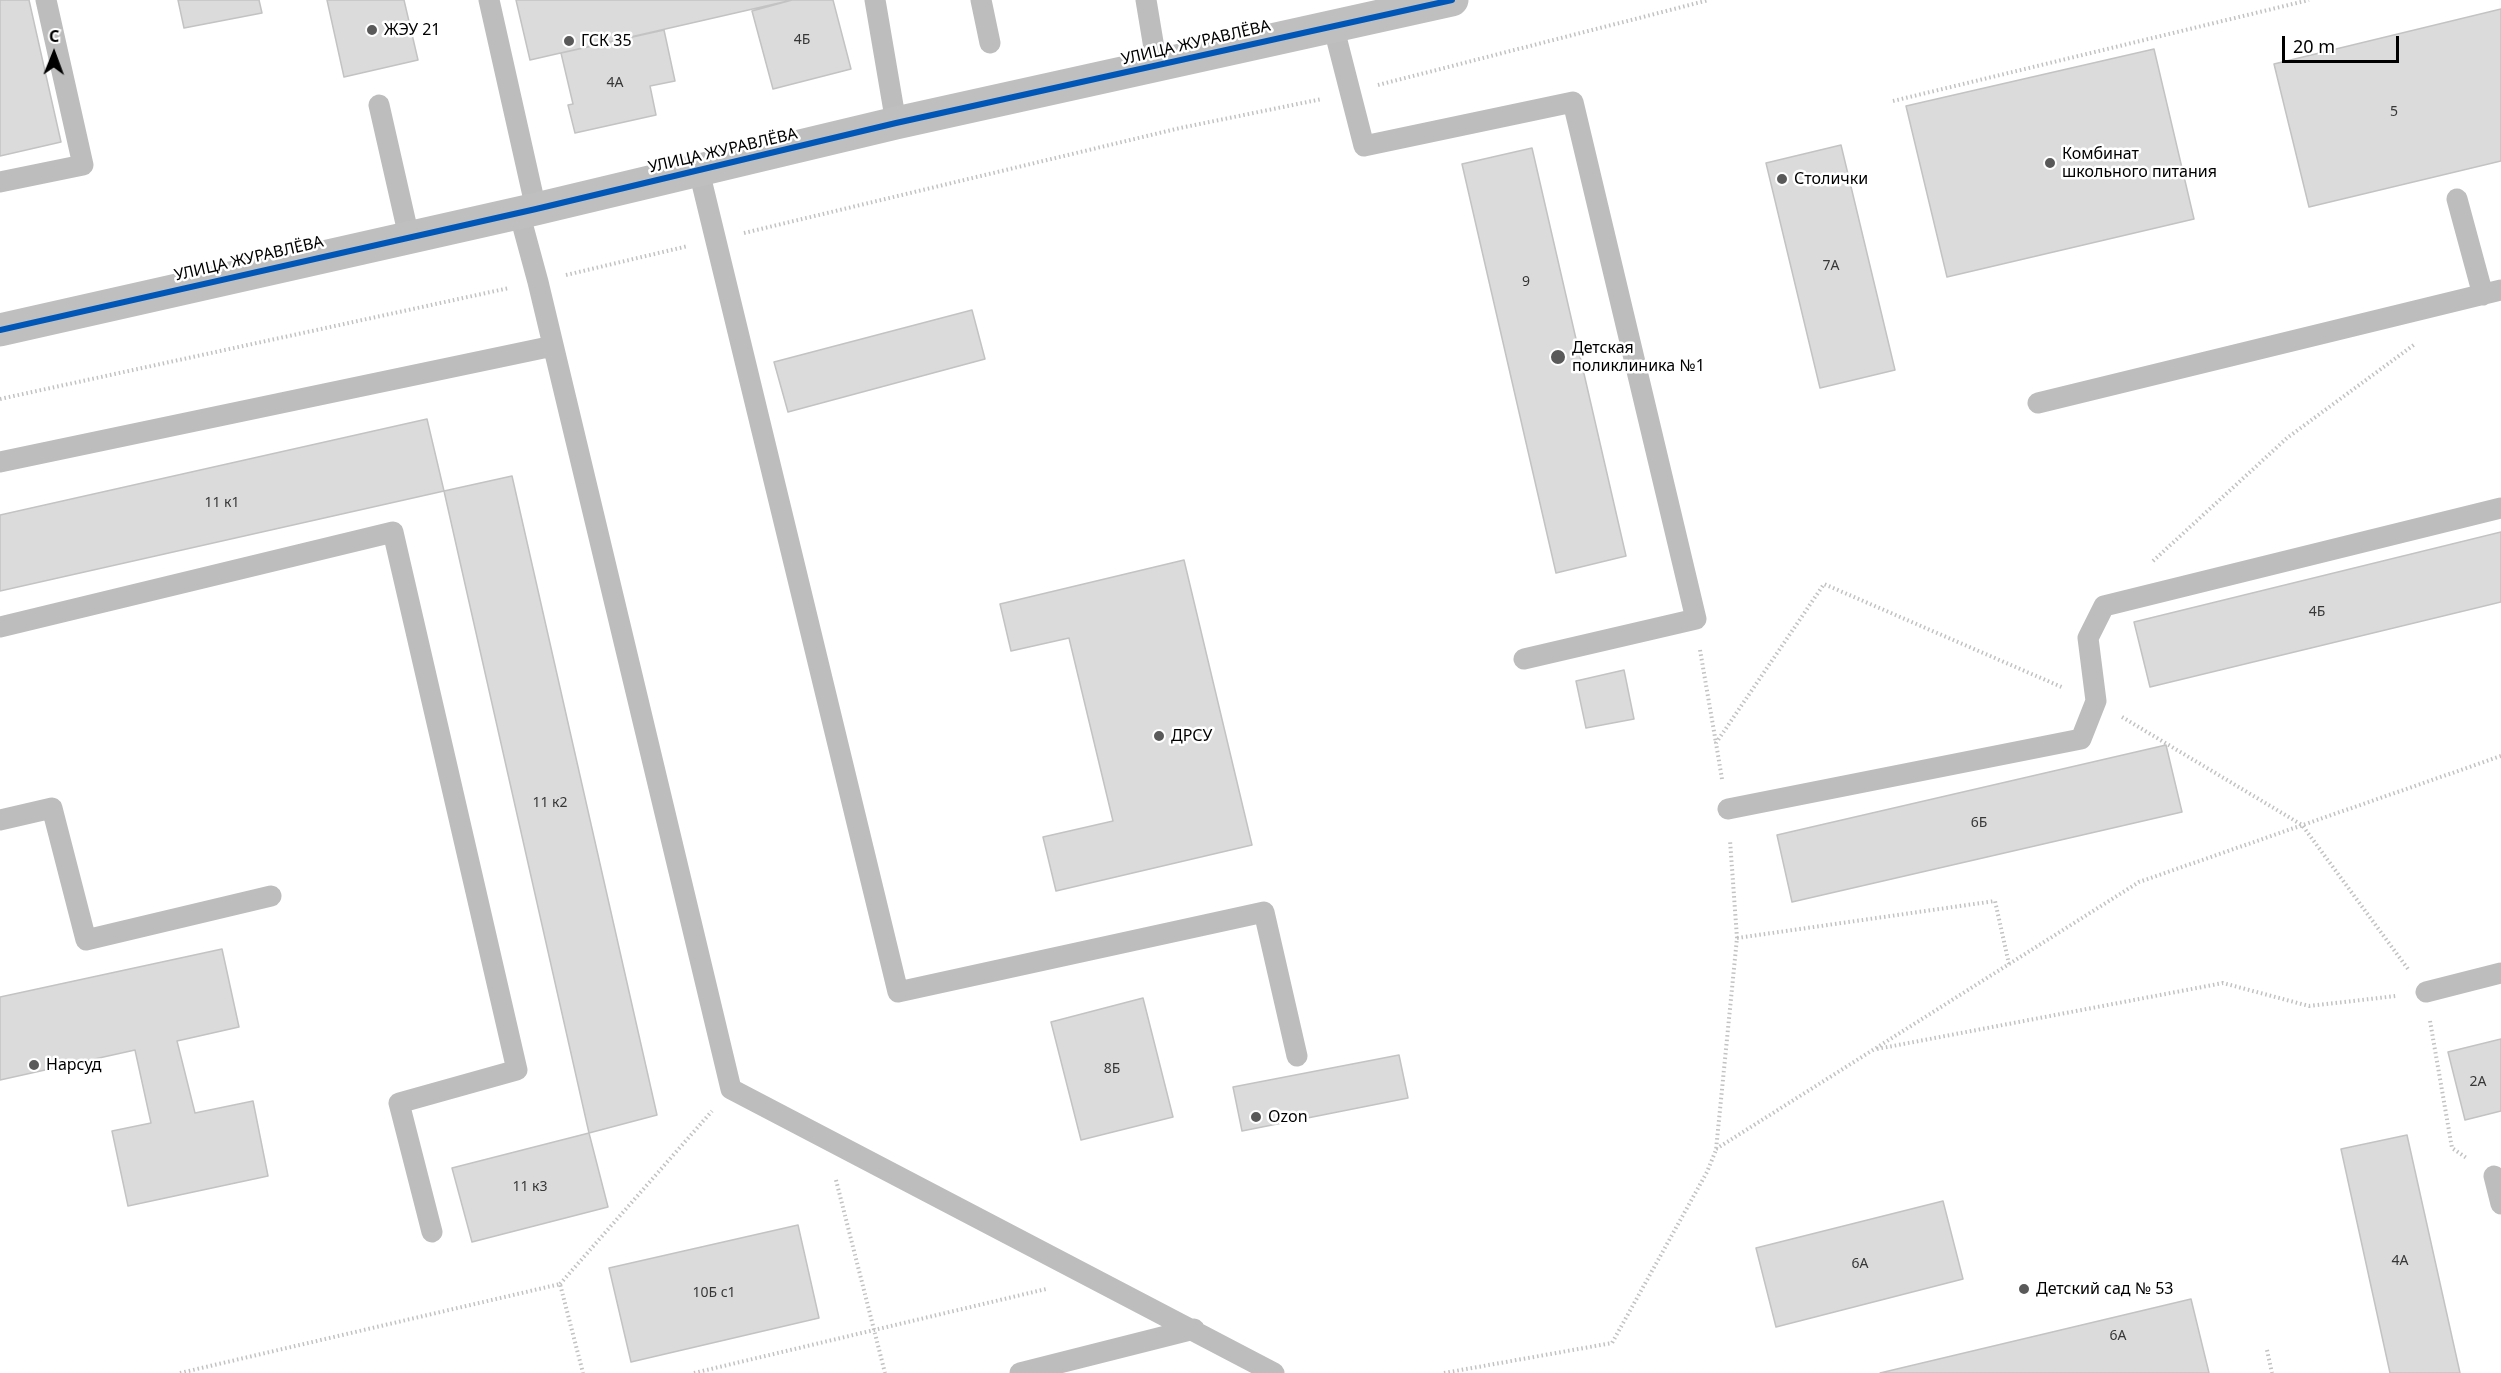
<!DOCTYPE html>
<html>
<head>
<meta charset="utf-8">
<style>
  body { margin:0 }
  #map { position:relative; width:2501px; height:1373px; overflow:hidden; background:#fff; font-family:"Noto Sans",sans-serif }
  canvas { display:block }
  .north { position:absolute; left:24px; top:24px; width:60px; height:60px; -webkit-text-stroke:4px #fff; paint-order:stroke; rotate:1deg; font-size:16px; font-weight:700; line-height:24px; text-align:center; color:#000 }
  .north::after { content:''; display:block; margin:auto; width:21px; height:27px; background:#000; clip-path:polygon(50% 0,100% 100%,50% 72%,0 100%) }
  .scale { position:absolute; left:2282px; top:36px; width:117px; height:27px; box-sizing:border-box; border:3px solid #000; border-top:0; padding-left:8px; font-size:18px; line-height:21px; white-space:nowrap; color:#000; -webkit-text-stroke:4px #fff; paint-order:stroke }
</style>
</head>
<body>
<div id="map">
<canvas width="2501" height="1373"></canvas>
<div class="north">С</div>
<div class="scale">20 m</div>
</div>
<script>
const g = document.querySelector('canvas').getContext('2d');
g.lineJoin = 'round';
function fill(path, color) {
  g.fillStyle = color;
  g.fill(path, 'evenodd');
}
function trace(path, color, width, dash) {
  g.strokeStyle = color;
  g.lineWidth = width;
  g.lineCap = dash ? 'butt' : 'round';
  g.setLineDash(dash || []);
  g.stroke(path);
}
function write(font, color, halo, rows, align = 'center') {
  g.font = font + ' "Noto Sans",sans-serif';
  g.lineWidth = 5;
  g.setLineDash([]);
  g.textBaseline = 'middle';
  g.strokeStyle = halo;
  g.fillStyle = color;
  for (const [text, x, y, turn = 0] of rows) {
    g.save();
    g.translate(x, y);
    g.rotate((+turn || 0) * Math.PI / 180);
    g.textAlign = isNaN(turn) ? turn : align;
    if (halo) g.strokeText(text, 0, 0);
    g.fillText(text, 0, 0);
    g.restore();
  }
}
const building = new Path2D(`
  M0,0H29L61,142L0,156Z
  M178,0H259L262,13L184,28Z
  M327,0H404L418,60L344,77Z
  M516,0H792L530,60Z
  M792,0H833L851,69L773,89L752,11Z
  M2501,9V161L2309,207L2274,64Z
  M664,30L675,81L650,86L656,115L575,133L568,105L573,104L561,53Z
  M2154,49L2194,219L1947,277L1906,106Z
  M1841,145L1895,370L1820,388L1766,163Z
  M1532,148L1626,556L1556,573L1462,164Z
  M972,310L985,359L788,412L774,362Z
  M427,419L444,491L0,591V515Z
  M512,476L657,1115L589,1133L444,491Z
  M2501,532V602L2150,687L2134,622Z
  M1184,560L1252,845L1056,891L1043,837L1113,821L1069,638L1011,651L1000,604Z
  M1624,670L1634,719L1586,728L1576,681Z
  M2166,745L2182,812L1792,902L1777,835Z
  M222,949L239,1027L177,1041L195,1113L253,1101L268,1176L128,1206L112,1131L151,1123L135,1050L0,1080V997Z
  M1143,998L1173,1117L1081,1140L1051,1022Z
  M2501,1039V1111L2465,1120L2448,1052Z
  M1399,1055L1408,1098L1242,1131L1233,1087Z
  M589,1133L608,1207L472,1242L452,1168Z
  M2407,1135L2460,1373H2390L2341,1149Z
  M1943,1201L1963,1279L1776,1327L1756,1248Z
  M798,1225L819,1318L631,1362L609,1268Z
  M2191,1299L2209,1373H1880Z`);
const path = new Path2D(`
  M1378,85L1709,0
  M1893,101L2309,0
  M744,233L1180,128L1322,99
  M566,275L688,246
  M0,399L509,288
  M2153,561L2287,438L2415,344
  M1700,650L1716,743
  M2122,717L2302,825L2408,969
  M1722,779L1716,743L1824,584L2064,688
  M1737,938L1995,901L2009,964
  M2430,1021L2452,1148L2468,1159
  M1877,1049L2223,983L2309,1006L2396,996
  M1716,1149L2139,882L2501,756
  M836,1180L885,1373
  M560,1284L712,1111
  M2267,1350L2272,1373
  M180,1373L560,1284L583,1373
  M694,1373L1046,1289
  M1444,1373L1612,1343L1707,1172L1716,1150L1737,938L1730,840`);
const lane = new Path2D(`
  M489,0L536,209
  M875,0L896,123
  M981,0L990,43
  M1146,0L1157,66
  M1333,25L1364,146L1573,102L1696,619L1524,659
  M379,105L409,237
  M699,171L898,992L1264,912L1297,1056
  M0,182L83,165L46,0
  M2457,199L2483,295
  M519,212L538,282L731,1089L1274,1373
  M2038,403L2501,290
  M0,462L553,346
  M0,627L393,532L517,1070L399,1103L432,1232
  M1728,809L2081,739L2096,701L2088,638L2104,606L2501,508
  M0,820L52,808L86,940L271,896
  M2426,992L2501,973
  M2494,1176L2501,1204
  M1020,1373L1194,1329`);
const secondary = new Path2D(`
  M0,330L536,209L896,123L1452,0`);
const cycleway = new Path2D(`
  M0,330L536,209L896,123L1452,0`);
const markers = [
  [372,30,6,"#595959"],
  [569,41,6,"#595959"],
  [2050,163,6,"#595959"],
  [1782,179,6,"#595959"],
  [1558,357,8,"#595959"],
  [1159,736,6,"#595959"],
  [34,1065,6,"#595959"],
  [1256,1117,6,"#595959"],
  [2024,1289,6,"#595959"]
];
const numberNames = [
  ["4Б",802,40],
  ["4А",615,83],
  ["5",2394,112],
  ["7А",1831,266],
  ["9",1526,282],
  ["11 к1",222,503],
  ["4Б",2317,612],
  ["11 к2",550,803],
  ["6Б",1979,823],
  ["8Б",1112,1069],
  ["2А",2478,1082],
  ["11 к3",530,1187],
  ["4А",2400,1261],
  ["6А",1860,1264],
  ["10Б с1",714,1293],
  ["6А",2118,1336]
];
const poiNames = [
  ["ЖЭУ 21",384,30],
  ["ГСК 35",581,41],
  ["Комбинат",2062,154],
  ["школьного питания",2062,172],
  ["Столички",1794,179],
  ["Детская",1572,348],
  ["поликлиника №1",1572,366],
  ["ДРСУ",1171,736],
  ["Нарсуд",46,1065],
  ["Ozon",1268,1117],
  ["Детский сад № 53",2036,1289]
];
const streetNames = [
  ["УЛИЦА ЖУРАВЛЁВА",1196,43,-13],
  ["УЛИЦА ЖУРАВЛЁВА",723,151,-13],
  ["УЛИЦА ЖУРАВЛЁВА",249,259,-13]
];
fill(building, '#dbdbdb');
trace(building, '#c3c3c3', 1.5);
trace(path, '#c2c2c2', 4, [1.5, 3]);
trace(lane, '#bdbdbd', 21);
trace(secondary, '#bfbfbf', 33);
trace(cycleway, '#0057b8', 6);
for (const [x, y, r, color] of markers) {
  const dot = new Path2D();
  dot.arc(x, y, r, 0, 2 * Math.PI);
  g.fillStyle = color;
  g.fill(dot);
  trace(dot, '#fff', 2);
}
write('14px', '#373737', null, numberNames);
write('16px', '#000', '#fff', poiNames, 'left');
write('16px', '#000', '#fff', streetNames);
</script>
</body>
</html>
